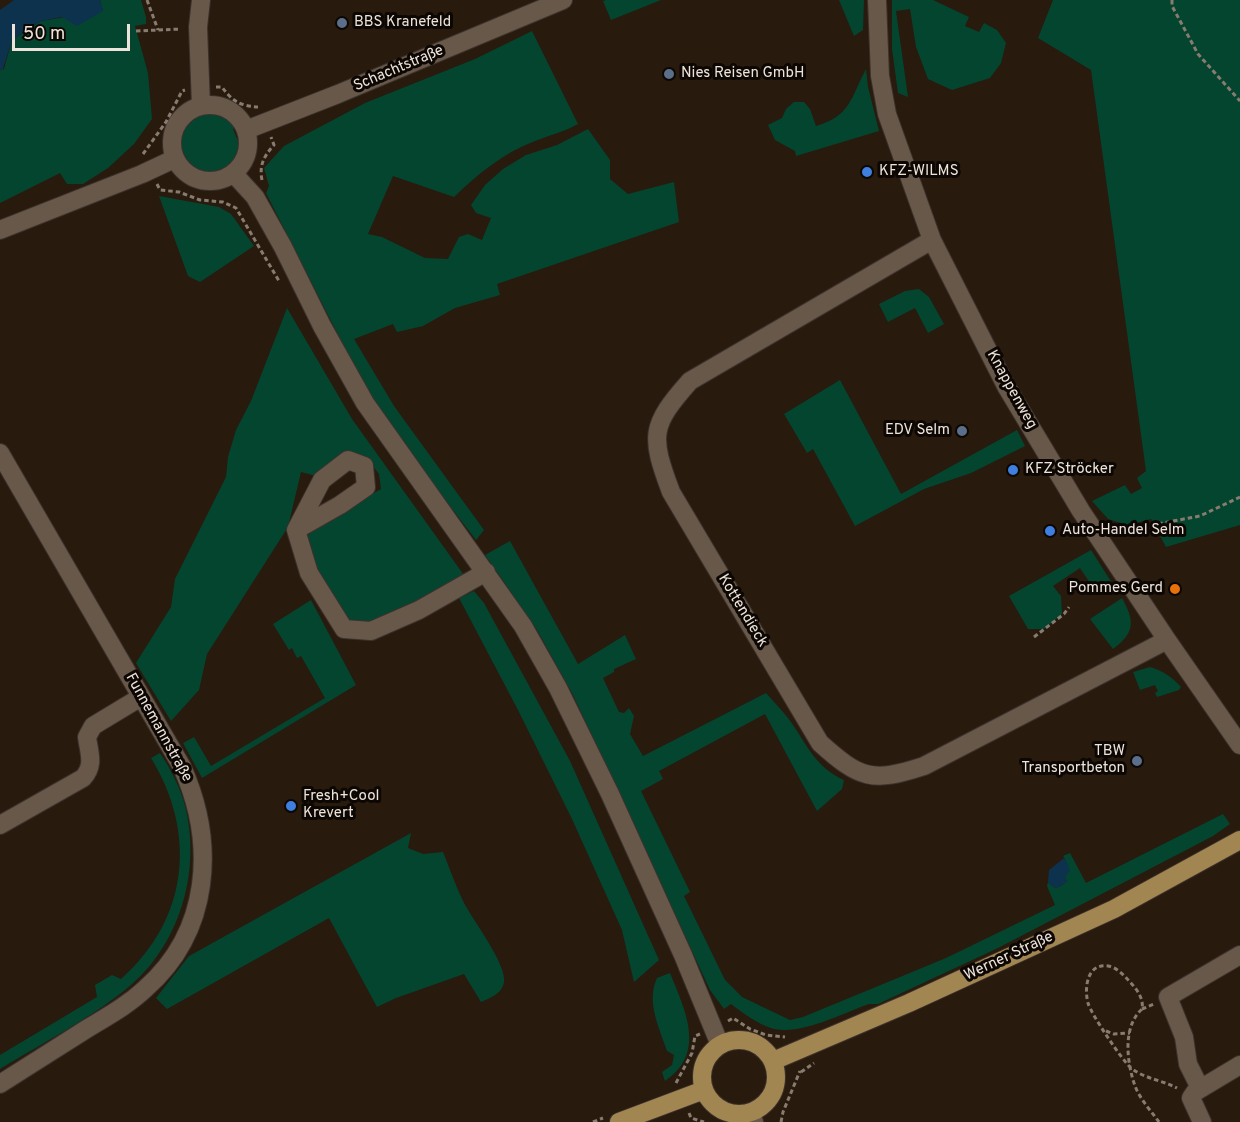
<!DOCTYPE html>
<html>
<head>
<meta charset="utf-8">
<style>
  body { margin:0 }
  #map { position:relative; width:1240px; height:1122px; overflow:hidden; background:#281a0d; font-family:Overpass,sans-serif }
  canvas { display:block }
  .scale { position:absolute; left:12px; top:24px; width:118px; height:27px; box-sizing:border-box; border:3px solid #ede3db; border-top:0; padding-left:8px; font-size:18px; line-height:21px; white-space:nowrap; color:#ede3db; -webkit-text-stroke:4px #0c0703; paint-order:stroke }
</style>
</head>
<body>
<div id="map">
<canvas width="1240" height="1122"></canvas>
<div class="scale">50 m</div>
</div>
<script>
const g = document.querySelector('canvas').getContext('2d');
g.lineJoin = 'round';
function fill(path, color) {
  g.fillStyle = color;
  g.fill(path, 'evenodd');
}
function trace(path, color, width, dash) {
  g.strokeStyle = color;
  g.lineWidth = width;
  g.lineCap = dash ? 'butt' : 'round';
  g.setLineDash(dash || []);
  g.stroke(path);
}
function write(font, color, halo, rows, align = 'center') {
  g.font = font + ' Overpass,sans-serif';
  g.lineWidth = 6;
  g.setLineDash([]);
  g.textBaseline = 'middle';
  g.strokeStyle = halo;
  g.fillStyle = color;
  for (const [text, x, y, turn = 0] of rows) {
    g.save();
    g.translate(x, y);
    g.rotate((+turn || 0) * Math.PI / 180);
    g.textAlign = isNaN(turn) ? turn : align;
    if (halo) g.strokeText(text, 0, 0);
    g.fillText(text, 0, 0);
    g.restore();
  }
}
const green = new Path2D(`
  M100,0H141L146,17V24L135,26L148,73L152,119L134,144L108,168L83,184H67L60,173L0,203V70L4,69L12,40L41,21L103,11Z
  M606,0H661L611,20L603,1Z
  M839,0H864L863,30L854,36Z
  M892,0H933L969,17L965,26L979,32L984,23L997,30L1006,43L1001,63L990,78L952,90L928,79L916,47L910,9L896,11L908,97L898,93L892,49Z
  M1053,0H1240V525L1166,547L1151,519L1128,525L1108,519L1092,501L1125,485L1131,494L1142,488L1137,478L1146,471L1091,70L1038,38Z
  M532,31L578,124C564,132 550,135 535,141C503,153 478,174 454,197L393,176L368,234L382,237L425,258L448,259L459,237L468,234L482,240L491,218L476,213L471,205L485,185L503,169L526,155L557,145L588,129L610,160V179L628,194L674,182L679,222L497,284L500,295L455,308L423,326L397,332L393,324L354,339L394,406L484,530L476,540L409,453L361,380L266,193L269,186L264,168L284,146L365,103L475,59Z
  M866,69L868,87L879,131L796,156L795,151L775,140L768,125L782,118L786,109L794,102H804L810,109L816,126C851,116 851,97 866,69Z
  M204,114C217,114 227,116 236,127L233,129L238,141L241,140C243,148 238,158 232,165C199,199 151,136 204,114Z
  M159,196L219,207L231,214L254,246L200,282L188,276Z
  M919,289L929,297L944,324L928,333L915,308L888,322L879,304L905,291Z
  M287,308L352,419L466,578L368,625L342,619L308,556L307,532L381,489L379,474L368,460L316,476L301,472L288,527L207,654L199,690L171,721L136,663L171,607L175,579L226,477L228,457L236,430L251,401Z
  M840,380L901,494L1017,430L1025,446L971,473L924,489L855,526L813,449L807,453L784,414Z
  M510,541L578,664L625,635L636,659L614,669V672L603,678L619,712L624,713L629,708L634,716L630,734L643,756L766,693C773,701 781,709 788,718C806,742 814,767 844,780L842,789L817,811L765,714L659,771L663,779L641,791L690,892L684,896L725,980L742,997L790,1020L803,1017L946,958L1055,905L1047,886L1048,882L1055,888L1061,886L1067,881L1065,878L1066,860L1063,856L1070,853L1086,883L1223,814L1230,824L1213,836L998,948L878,1004H869C843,1013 798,1037 771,1028C756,1023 743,1013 731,1004L724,1009L710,990L573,695L537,630L485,555Z
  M1091,550L1112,583L1092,586L1080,568L1053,586L1061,596L1062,614L1044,629H1028L1009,596Z
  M474,591L484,603L570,761L659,960L634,982L622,930L572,819L518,710L459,598Z
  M1122,598C1135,621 1135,633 1113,649L1090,619Z
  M311,600L356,685L202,778L183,743L194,737L211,766L325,698L301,656L297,658L292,648L289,650L273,624Z
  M1150,667C1163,671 1171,676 1181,687L1179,690L1157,697L1155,693L1158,691L1155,685L1140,690L1133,672Z
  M160,753C170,768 179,785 184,802C202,866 182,941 131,985C95,1016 41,1044 0,1069V1055L97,997L95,985L112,975L121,979C189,919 197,833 151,758Z
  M411,833L408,848L423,854L443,852C450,869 456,887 464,903C473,920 507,965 504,982C502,994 490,998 481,1002L464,974L396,998L377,1007L329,918L167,1009L156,998L189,956Z
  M670,973C685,1010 707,1053 665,1081L662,1072L672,1065L674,1055L667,1051C659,1027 646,1002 657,978Z`);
const water = new Path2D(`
  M14,0H100L103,11L77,26L62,17L41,21L12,40L3,69L0,70V10Z
  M1064,858L1066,860L1070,871L1065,877L1067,881L1061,886L1055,888L1048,882L1049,870Z`);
const path = new Path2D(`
  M147,0L158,30
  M1172,0V6L1198,54L1240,101
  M136,31L181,29
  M216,87H222C232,101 240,106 258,107
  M143,154L166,122L182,91L185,90
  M262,180C259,165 264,156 274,145L271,137
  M157,184L160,190L179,192L200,200L223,202L236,208L279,281
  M1114,532L1200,516L1240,497
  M1034,637L1064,614L1069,607
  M1142,1009L1154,1004
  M728,1021L733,1018L750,1029L766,1035L785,1037
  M1106,1031L1114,1034L1130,1033
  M801,1072L814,1063
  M676,1083L692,1053L695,1036L700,1034
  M689,1113L691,1118L704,1122
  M593,1122L603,1118
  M781,1122L783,1112L800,1071
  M1159,1122C1151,1111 1140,1099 1135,1086C1127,1063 1122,1027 1142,1009C1144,999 1137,989 1129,981C1124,975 1116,967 1108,966C1087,963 1084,988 1088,1003C1091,1014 1122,1060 1131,1068C1145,1079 1162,1080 1177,1088`);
const minor = new Path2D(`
  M201,0L198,27L201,106
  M877,0L880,76L887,114L932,240L1006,386L1081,511L1167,640L1240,745
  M172 143a38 38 0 1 1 76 0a38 38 0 1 1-76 0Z
  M246,130L338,94L563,0
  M234,174L255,197L283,247L322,326L365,403L523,626L558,688L610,794L683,955L720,1045
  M0,230L142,174L174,159
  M932,240L690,381C650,426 650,436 671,492L820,743C860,779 872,783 924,766L1167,640
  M0,453L182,767C216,843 211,931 145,989C127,1006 106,1017 85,1030C57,1048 28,1066 0,1084
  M296,530L340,505L366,487L364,466L348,460L322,480L296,530L309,573L344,629L371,631L419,610L486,572
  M0,825L83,778C95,765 89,753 87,737L93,726L141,697
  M1200,1088L1188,1064L1184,1037L1168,997L1240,955
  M750,1113L754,1122
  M1202,1122L1191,1098L1195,1092L1240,1065`);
const major = new Path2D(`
  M702 1077a37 37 0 1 1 74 0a37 37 0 1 1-74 0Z
  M773,1061L909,1003L1114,909L1240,840
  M619,1122L704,1090`);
const markers = [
  [342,23,6,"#5c6f8a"],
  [669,74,6,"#5c6f8a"],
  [867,172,6,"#3f7fe0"],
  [962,431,6,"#5c6f8a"],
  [1013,470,6,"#3f7fe0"],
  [1050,531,6,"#3f7fe0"],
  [1175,589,6,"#e8710a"],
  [1137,761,6,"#5c6f8a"],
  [291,806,6,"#3f7fe0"]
];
const poiNames = [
  ["BBS Kranefeld",354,23],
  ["Nies Reisen GmbH",681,74],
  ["KFZ-WILMS",879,172],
  ["EDV Selm",950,431,"right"],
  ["KFZ Ströcker",1025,470],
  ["Auto-Handel Selm",1062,531],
  ["Pommes Gerd",1163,589,"right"],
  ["TBW",1125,752,"right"],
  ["Transportbeton",1125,769,"right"],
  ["Fresh+Cool",303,797],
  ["Krevert",303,814]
];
const streetNames = [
  ["Schachtstraße",399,69,-23],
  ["Knappenweg",1011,390,61],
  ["Kottendieck",742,611,59],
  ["Funnemannstraße",158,728,61],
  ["Werner Straße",1009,957,-25]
];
fill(green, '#044530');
fill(water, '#0d324e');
trace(minor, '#3c312c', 20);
trace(major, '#3c312c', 20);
trace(path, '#887c71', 3, [4.5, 3]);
trace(minor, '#68584a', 18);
trace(major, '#a28652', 18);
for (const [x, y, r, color] of markers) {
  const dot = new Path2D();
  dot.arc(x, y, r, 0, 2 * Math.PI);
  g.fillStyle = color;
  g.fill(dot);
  trace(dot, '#0c0703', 2);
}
write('15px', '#ede3db', '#0c0703', poiNames, 'left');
write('15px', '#ede3db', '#0c0703', streetNames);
</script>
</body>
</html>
